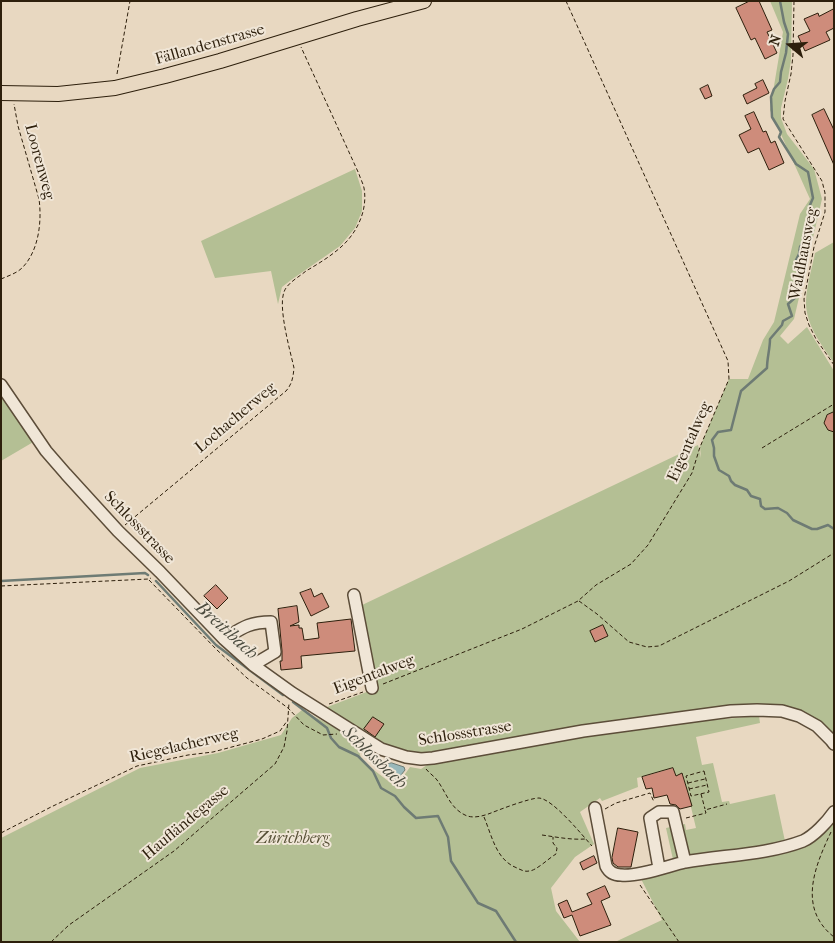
<!DOCTYPE html>
<html>
<head>
<meta charset="utf-8">
<style>
  body { margin:0 }
  #map { position:relative; width:835px; height:943px; overflow:hidden; background:#e8d8c1; font-family:"IM FELL French Canon",serif }
  canvas { display:block }
  .frame { position:absolute; inset:0; border:2px solid #2d1f0c; pointer-events:none }
  .north { position:absolute; left:765px; top:20px; width:50px; height:50px; -webkit-text-stroke:4px #f0e6d7; paint-order:stroke; rotate:288deg; font-size:14px; font-weight:700; line-height:20px; text-align:center; color:#2d1f0c }
  .north::after { content:''; display:block; margin:auto; width:18px; height:22px; background:#2d1f0c; clip-path:polygon(50% 0,100% 100%,50% 72%,0 100%) }
</style>
</head>
<body>
<div id="map">
<canvas width="835" height="943"></canvas>
<div class="frame"></div>
<div class="north">N</div>
</div>
<script>
const g = document.querySelector('canvas').getContext('2d');
g.lineJoin = 'round';
function fill(path, color) {
  g.fillStyle = color;
  g.fill(path, 'evenodd');
}
function trace(path, color, width, dash) {
  g.strokeStyle = color;
  g.lineWidth = width;
  g.lineCap = dash ? 'butt' : 'round';
  g.setLineDash(dash || []);
  g.stroke(path);
}
function write(font, color, halo, rows, align = 'center') {
  g.font = font + ' "IM FELL French Canon",serif';
  g.lineWidth = 4;
  g.setLineDash([]);
  g.textBaseline = 'middle';
  g.strokeStyle = halo;
  g.fillStyle = color;
  for (const [text, x, y, turn = 0] of rows) {
    g.save();
    g.translate(x, y);
    g.rotate((+turn || 0) * Math.PI / 180);
    g.textAlign = isNaN(turn) ? turn : align;
    if (halo) g.strokeText(text, 0, 0);
    g.fillText(text, 0, 0);
    g.restore();
  }
}
const green = new Path2D(`
  M770,1H792L791,60L788,79L781,108V118L787,134L814,169L822,199L794,319L780,336L788,344L807,327L834,371V744L799,716L757,710L421,754L379,745L322,709L377,688L360,606L698,445L701,458L700,447L729,379H748L763,340L774,322L800,214L810,199L770,110L783,32Z
  M355,169L362,191V211L355,228L340,246L291,280L282,287L278,304L271,271L215,278L201,241Z
  M834,242V363C821,344 805,324 806,300C807,284 812,268 815,253Z
  M1,391L35,441L1,461Z
  M302,710L355,738L362,761L396,787L410,767L421,769L430,763L631,727L759,716L760,723L696,737L702,765L713,763L722,802L729,801L730,804L775,794L786,846L805,840L834,812V942H615L662,920L639,875L674,864L666,828L685,824L686,830L696,828L683,774L676,776L673,768L637,778L638,787L602,801L600,798L580,812L594,844L575,857L551,888L556,911L580,942H1V838L140,768L218,753L281,735L292,718Z`);
const water = new Path2D(`
  M392,763L404,767L405,770L401,775L400,779L395,780L393,777L386,775L382,770L386,764Z`);
const stream = new Path2D(`
  M780,1L784,22L788,34L786,53L781,72L780,82L774,89L771,97L772,117L781,132L779,137L796,164L808,172L813,198L810,205L811,215L808,222L810,231L800,247L799,254L796,260L799,274L795,289L797,296L788,304L792,316L783,321L782,325L770,339C770,349 767,358 767,368L741,391L731,430L718,432L712,440L714,448V456L719,470L729,476L731,481L735,485L747,490L751,496L760,499L761,506L765,509L778,508L787,513L793,520L812,529H817L828,525L834,529
  M1,581L145,573L148,575
  M156,581L216,645L283,695
  M293,702L327,728L331,738L339,747L358,756L373,771L381,788L395,796L404,807L416,818L438,816L448,837L451,861L478,903L496,911L516,942`);
const building = new Path2D(`
  M750,1H759L772,30L767,32L777,53L765,59L755,38L751,40L736,8Z
  M834,9V28L826,32L830,40L805,51L798,36L810,31L804,19L818,13L819,16Z
  M763,80L769,93L747,104L743,95L757,88L755,84Z
  M708,85L712,96L705,99L700,89Z
  M824,109L834,130V165L812,115Z
  M754,112L763,132L766,131L771,143L775,141L784,163L769,170L759,148L748,153L739,135L751,129L745,116Z
  M834,412V432L828,430L824,423L827,415Z
  M216,585L228,598L217,609L204,596Z
  M311,589L314,597L322,593L329,607L311,616L300,593Z
  M297,606L299,622L290,626L299,625V628H302L304,640L319,638L317,623L351,619L355,651L301,656L302,668L281,670L280,661H282V651L278,609Z
  M603,625L608,636L595,642L590,631Z
  M373,717L384,724L375,737L364,729Z
  M673,768L676,776L682,773L692,806L680,809L676,805L670,804L667,795L654,798L652,788L646,789L642,777Z
  M618,828L638,832L631,867H618L613,863L612,858Z
  M594,856L597,863L583,870L580,863Z
  M605,886L610,897L601,901L611,925L580,936L572,915L564,918L558,904L567,900L572,912L592,904L587,894Z`);
const path = new Path2D(`
  M794,1L793,55L791,74L785,101L783,119L822,181L825,193V212L814,247L804,299L805,313L809,325L816,339L834,365
  M117,74L130,1
  M1,279C8,276 17,273 22,268C39,251 42,221 39,199L18,126L14,104
  M762,448L834,404
  M125,525L286,391C292,384 293,378 294,368C290,350 278,308 284,292C287,283 299,277 306,271C318,264 331,256 341,247C357,233 368,210 364,188C363,183 360,178 359,174L301,47
  M149,580L217,650L247,678L288,708L304,725L323,735L337,734
  M1,586L149,579L151,578
  M579,601L597,614L629,642L647,647L659,646L789,581L834,553
  M383,684L522,629L578,601L596,585L631,564L648,545L692,473L700,447L729,379L728,361L566,1
  M329,704L363,692
  M426,769C429,773 434,776 437,780C446,792 450,808 465,815C473,819 483,816 491,813C501,809 530,798 539,798C553,799 582,835 592,846
  M704,771L709,792L691,796L686,776Z
  M688,783L705,779
  M689,789L707,785
  M701,794L705,809
  M605,809L616,803L650,793L654,802
  M484,817C492,836 496,860 517,868C521,870 525,872 529,871C536,871 549,858 556,854L557,848L553,843V837
  M686,818L706,813L705,810L727,804
  M831,832C815,866 797,908 834,937
  M1,833L51,807L137,766L188,755L213,752L262,739L280,731L287,721
  M542,835C556,837 571,840 585,839
  M640,885L679,942
  M51,942L69,925L174,851L275,764L284,747L287,731L289,703`);
const minor = new Path2D(`
  M1,385L46,451L66,474L118,531L160,572L224,639L253,665L292,693L381,749L406,757L421,759L433,758L583,731L731,711L757,710L782,711L799,716L817,726L831,740L834,744
  M354,595L372,688
  M224,639C242,628 249,622 271,622L275,652L253,665
  M595,808L606,866C609,872 614,875 621,875C638,877 668,866 685,862C724,855 766,855 803,841C814,836 827,822 834,812
  M659,868L650,818L659,812H673L685,862`);
const major = new Path2D(`
  M1,93L58,94L115,88L165,76L220,61L357,19L424,1`);
const streetNames = [
  ["Fällandenstrasse",210,45,-16],
  ["Loorenweg",39,162,75],
  ["Waldhausweg",804,254,-79],
  ["Lochacherweg",236,418,-40],
  ["Eigentalweg",690,442,-66],
  ["Schlossstrasse",139,528,46],
  ["Eigentalweg",374,675,-21],
  ["Schlossstrasse",465,734,-9],
  ["Riegelacherweg",184,746,-13],
  ["Haufländegasse",186,823,-40]
];
const parkNames = [
  ["Zürichberg",293,839]
];
const waterNames = [
  ["Breitibach",226,631,42],
  ["Schlossbach",374,758,44]
];
fill(green, '#b4bf94');
fill(water, '#99b8ba');
trace(water, '#6e7b74', 1);
trace(stream, '#6e7b74', 2.5);
fill(building, '#ce8c7b');
trace(building, '#2d1f0c', 1);
trace(minor, '#5c4d39', 14);
trace(major, '#2d1f0c', 16);
trace(path, '#2d1f0c', 1, [4, 2.5]);
trace(minor, '#f0e6d7', 11);
trace(major, '#e8d8c1', 14);
write('16px', '#2d1f0c', '#f0e6d7', streetNames);
write('italic 16px', '#564f35', '#f0e6d7', parkNames);
write('italic 18px', '#4d4d40', '#f0e6d7', waterNames);
</script>
</body>
</html>
